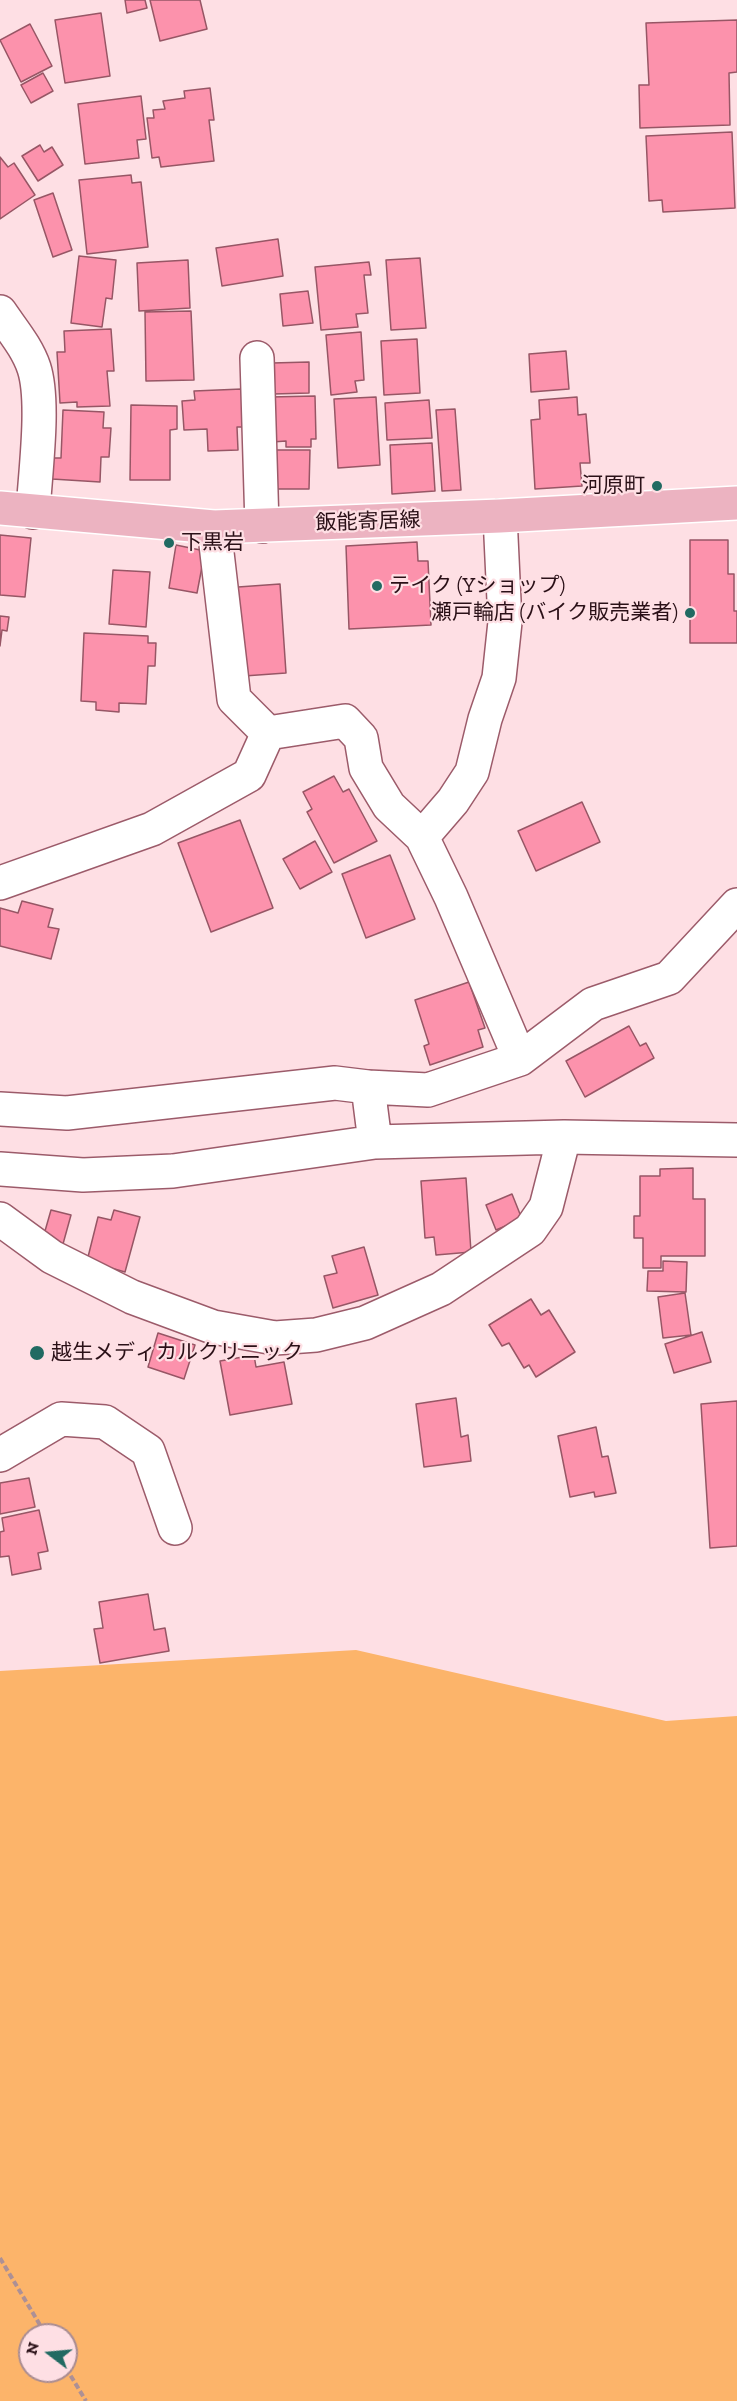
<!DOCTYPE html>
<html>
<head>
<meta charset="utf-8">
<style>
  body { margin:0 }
  #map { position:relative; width:737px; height:2401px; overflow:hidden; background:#fedfe4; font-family:"Zilla Slab",serif }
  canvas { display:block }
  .north { position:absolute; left:18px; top:2323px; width:60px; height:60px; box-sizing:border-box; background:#fedfe4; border:2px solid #a98c92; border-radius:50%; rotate:286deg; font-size:16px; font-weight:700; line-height:24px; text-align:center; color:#2a1017 }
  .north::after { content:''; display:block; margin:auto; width:21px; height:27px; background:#216a62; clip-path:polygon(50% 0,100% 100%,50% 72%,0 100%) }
</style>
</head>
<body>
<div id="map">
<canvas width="737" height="2401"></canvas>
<div class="north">N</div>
</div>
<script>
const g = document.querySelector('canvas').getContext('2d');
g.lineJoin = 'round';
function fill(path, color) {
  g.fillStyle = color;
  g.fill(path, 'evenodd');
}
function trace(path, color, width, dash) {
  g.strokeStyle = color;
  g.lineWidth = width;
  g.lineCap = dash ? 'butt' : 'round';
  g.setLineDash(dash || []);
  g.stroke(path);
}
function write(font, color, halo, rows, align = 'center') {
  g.font = font + ' "Zilla Slab","Noto Sans JP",serif';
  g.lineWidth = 4.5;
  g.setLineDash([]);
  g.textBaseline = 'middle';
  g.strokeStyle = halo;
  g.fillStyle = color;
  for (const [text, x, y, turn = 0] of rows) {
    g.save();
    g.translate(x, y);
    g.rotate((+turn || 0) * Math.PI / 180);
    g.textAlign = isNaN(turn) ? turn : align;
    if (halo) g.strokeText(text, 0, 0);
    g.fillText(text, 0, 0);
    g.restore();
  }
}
const green = new Path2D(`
  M356,1650L666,1721L737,1716V2401H0V1671ZM30,2335H66V2371H30Z`);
const building = new Path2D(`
  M125,0H145L147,8L127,13Z
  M150,0H200L207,29L160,41Z
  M101,13L110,76L65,83L55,20Z
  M737,20V72L729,73L730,125L640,128L639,85H649L646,23Z
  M30,24L52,66L21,82L0,40Z
  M43,73L53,91L31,103L21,85Z
  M210,88L214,120H209L214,161L161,167L159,157L152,158L147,118H154L153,110L165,109L163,101L185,98L184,91Z
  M141,96L146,139L137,140L139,158L85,164L78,104Z
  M732,132L735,208L663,212L662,200L649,201L646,136Z
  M40,145L44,152L52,147L63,165L38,181L22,156Z
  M0,157L8,167L14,163L35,195L0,219Z
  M131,175L132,183L141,182L148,247L87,254L79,180Z
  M53,193L72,250L53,257L34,200Z
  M278,239L283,276L222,286L216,248Z
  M79,256L116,260L112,299L106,298L102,327L71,323Z
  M420,258L426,328L391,330L386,260Z
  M188,260L190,308L139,311L137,263Z
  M369,262L371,275H364L368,313L356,314L358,327L321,330L315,267Z
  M308,291L313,323L283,326L280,294Z
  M191,311L194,380L146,381L145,312Z
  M111,329L114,371H107L110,406L77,407V402L60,403L57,352H65L64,331Z
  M361,332L364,380L355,381L357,392L331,395L326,335Z
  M417,339L420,393L384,395L381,341Z
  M566,351L569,389L531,392L529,354Z
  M309,362V393L273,394L272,363Z
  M242,389L244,427H237L238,450L208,451L207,429L184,430L182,401L195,400L194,391Z
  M315,396L316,439H311V447H286V441L272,442L270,397Z
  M376,397L380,465L338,468L334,399Z
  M577,397L578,415L586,414L590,463H580L582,486L535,489L531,420L540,419L539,400Z
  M429,400L432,438L387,440L385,403Z
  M131,405L177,406V429L170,430V480H130Z
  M455,409L461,490L442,491L436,410Z
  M63,410L104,412L103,428H111L109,457H101L100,482L52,479L53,458H61Z
  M432,443L435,491L392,494L390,445Z
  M272,450H310L309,489H272Z
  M0,535L31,538L25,597L0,595Z
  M690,540H728V574H734V611H737V643H690Z
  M417,542L418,561H428L431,625L349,629L346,546Z
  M176,545L205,551L197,593L169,588Z
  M113,570L150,572L146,627L109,624Z
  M280,584L286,673L244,676L238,587Z
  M0,616L9,617L7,631L2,630L0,646Z
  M84,633L148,636V643H156L155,666H148L146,704L119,703V712L96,710V702L81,701Z
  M334,776L343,792L349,789L377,841L334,863L307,812L312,809L303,792Z
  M582,802L600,842L536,871L518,831Z
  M240,820L273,908L211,932L178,843Z
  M315,841L332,872L300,889L283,859Z
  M390,855L415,919L366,938L342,874Z
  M22,901L53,909L48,927L59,929L51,959L0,946V908L18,913Z
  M469,982L485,1028L478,1030L483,1047L430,1065L424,1046L429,1044L415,1000Z
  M629,1026L640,1046L646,1043L654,1058L585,1097L566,1061Z
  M693,1168V1199H705V1256H661V1268H643V1238H634V1216H640V1176H660V1169Z
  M466,1178L471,1252L436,1255L434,1237L425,1238L421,1181Z
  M512,1194L522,1219L496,1230L486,1205Z
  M51,1210L71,1215L63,1244L43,1238Z
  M114,1210L140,1217L125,1272L87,1261L98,1217L111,1220Z
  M364,1247L378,1295L333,1308L324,1276L337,1273L332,1256Z
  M663,1261L687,1262L686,1292L647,1291L648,1271H663Z
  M685,1293L691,1335L663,1338L658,1297Z
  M531,1299L541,1315L549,1310L575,1352L536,1377L529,1365L524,1368L509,1343L502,1346L489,1325Z
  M702,1332L711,1362L674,1373L665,1344Z
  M158,1333L195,1345L184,1379L148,1367Z
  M254,1355L256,1367L284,1362L292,1404L230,1415L220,1361Z
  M456,1398L461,1437L468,1435L471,1461L424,1467L416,1404Z
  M737,1401V1546L710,1548L701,1404Z
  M596,1427L602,1457L608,1456L616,1493L595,1497L594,1492L570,1497L558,1436Z
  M29,1478L35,1507L0,1514V1483Z
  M39,1510L48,1551L38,1553L41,1569L12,1575L9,1556L0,1557V1532L4,1531L2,1518Z
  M148,1594L154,1630L165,1628L169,1651L100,1663L94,1629L103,1628L99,1602Z`);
const path = new Path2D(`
  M0,2258L46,2335
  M66,2368L86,2401`);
const minor = new Path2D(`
  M0,312C12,330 27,347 34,368C45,402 35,474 33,512
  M257,358L262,526
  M214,527L234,699L268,733
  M268,733L345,721L361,738L366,768L389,806L422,837L451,897L520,1059
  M422,837L453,801L472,772L485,719L499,678L505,622L500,516
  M0,883L152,829L249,775L268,733
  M0,1109L67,1113L335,1083L368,1087
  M375,1142L368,1087L428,1090L520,1059L593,1004L669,978L737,905
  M0,1169L83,1175L173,1171L375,1142L564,1137L737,1140
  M0,1219L52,1257L132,1297L213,1327L275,1338L316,1335L365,1323L441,1289L530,1230L546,1207L564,1137
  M0,1455L61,1419L105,1422L148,1451L175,1528`);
const major = new Path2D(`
  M0,508L214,527L500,516L737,503`);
const markers = [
  [657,486,6,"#216a62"],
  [169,543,6,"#216a62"],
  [377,586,6,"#216a62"],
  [690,613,6,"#216a62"],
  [37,1353,8,"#216a62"]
];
const poiNames = [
  ["河原町",645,486,"right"],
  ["下黒岩",181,543],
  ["テイク (Yショップ)",389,586],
  ["瀬戸輪店 (バイク販売業者)",678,613,"right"],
  ["越生メディカルクリニック",51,1353]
];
const streetNames = [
  ["飯能寄居線",368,522,-2]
];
fill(green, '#fcb46a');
fill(building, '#fc92ac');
trace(building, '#975665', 1.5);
trace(minor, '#9c5b6a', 36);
trace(major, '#fff', 36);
trace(path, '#ad9095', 4, [6, 3]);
trace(minor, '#fff', 33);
trace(major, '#ecb3c1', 33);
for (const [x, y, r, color] of markers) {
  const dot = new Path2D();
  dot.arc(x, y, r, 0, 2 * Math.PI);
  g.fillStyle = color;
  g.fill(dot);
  trace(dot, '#fedfe4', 2);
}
write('21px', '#2a1017', '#fedfe4', poiNames, 'left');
write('21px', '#2a1017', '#fedfe4', streetNames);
</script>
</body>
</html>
